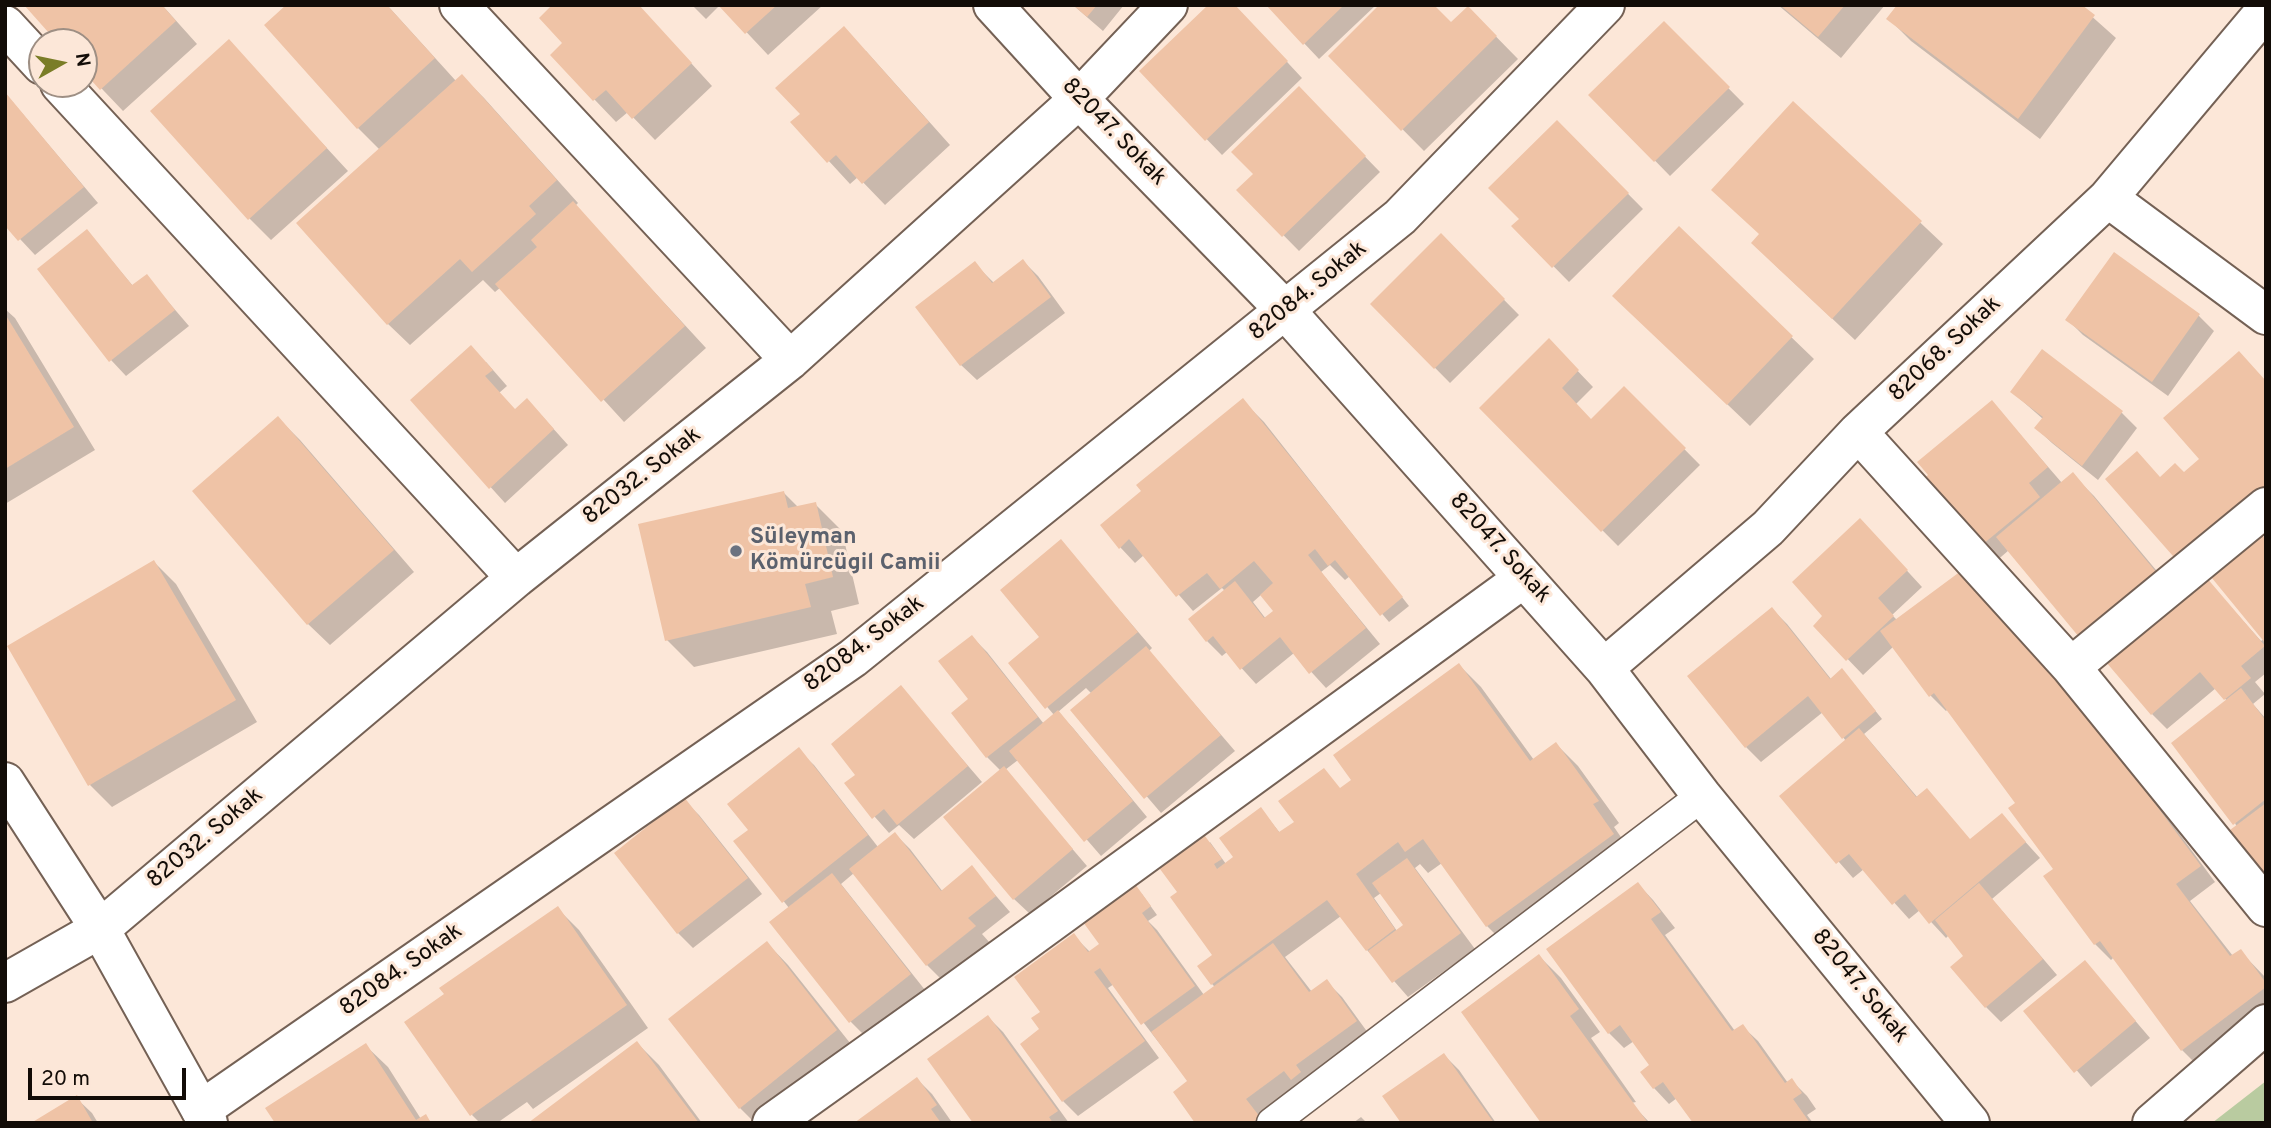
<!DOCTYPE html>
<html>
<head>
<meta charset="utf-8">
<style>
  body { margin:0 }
  #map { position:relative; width:2271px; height:1128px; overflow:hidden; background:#fce7d8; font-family:Overpass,sans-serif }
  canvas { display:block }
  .frame { position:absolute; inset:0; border:7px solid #120c07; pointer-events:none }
  .north { position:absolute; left:28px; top:28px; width:70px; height:70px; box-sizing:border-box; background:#fce7d8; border:2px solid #9e8f84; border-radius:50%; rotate:81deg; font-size:19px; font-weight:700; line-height:28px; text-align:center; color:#120c07 }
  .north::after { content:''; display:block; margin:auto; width:24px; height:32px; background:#7a7d27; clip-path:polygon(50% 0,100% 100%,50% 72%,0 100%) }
  .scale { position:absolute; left:28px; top:1068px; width:158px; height:32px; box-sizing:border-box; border:4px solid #120c07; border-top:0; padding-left:9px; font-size:21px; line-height:24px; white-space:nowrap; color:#120c07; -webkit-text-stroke:5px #fce7d8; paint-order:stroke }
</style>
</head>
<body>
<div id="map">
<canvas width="2271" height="1128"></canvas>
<div class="frame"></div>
<div class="north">N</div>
<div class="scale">20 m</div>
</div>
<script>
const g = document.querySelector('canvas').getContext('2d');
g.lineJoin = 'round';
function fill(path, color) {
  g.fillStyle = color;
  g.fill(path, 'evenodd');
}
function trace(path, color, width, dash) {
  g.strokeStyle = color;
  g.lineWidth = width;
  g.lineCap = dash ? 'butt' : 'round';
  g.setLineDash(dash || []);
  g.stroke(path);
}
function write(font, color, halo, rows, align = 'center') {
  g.font = font + ' Overpass,sans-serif';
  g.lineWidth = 6;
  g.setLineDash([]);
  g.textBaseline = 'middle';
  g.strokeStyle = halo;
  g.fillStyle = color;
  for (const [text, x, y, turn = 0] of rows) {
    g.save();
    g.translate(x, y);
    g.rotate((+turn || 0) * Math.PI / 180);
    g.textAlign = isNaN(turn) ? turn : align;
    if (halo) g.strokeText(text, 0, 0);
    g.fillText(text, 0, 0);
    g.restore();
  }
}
const green = new Path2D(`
  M2266,1081V1123H2212Z`);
const shadow = new Path2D(`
  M162,5L197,44L123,111L84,70V42H59Z
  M288,5H387L456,81L462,76L484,98L578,203L575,206L706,348L624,422L501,287L495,292L483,280L410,345L388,324L380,150L358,128Z
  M638,5L712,86L655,140L628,112L616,122L552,55Z
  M692,5H720L706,19Z
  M721,5H823L768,55Z
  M1073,5H1124L1103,31Z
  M1234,5L1302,78L1222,155L1141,71Z
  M1268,5H1376L1319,59Z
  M1778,5H1885L1841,58Z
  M2079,5L2116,38L2040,139L1911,41L1889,19Z
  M1468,8L1518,59L1424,151L1330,56L1451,24Z
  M1664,23L1744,104L1670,176L1591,95Z
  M229,42L348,171L271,240L249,218Z
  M866,51L950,145L885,205L858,177L850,184L793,122Z
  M1299,89L1380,172L1299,251L1239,190L1256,174Z
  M5,93L98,203L35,255L5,223Z
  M1793,103L1943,244L1855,340L1775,265L1761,235Z
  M1557,122L1643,209L1569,282L1514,226L1521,219Z
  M1679,229L1814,359L1750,426L1637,318Z
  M87,231L133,286L146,276L189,326L126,376L111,360Z
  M1441,236L1519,315L1450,383L1372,304Z
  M2114,254L2199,316L2214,331L2168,396L2083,335L2068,320Z
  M1023,261L1038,276L1065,313L977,380L961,365L975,264L994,283Z
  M5,309L15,318L95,450L5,504Z
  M1549,341L1593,387L1576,404L1591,421L1624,388L1700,465L1618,546L1481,408Z
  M2042,352L2122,413L2137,428L2098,480L2052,443L2036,428L2043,419L2012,392Z
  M486,362L507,386L499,393L516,411L542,416L568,445L505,503L412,400Z
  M1243,401L1264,422L1409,606L1389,622L1350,576L1345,580L1330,565L1321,572L1380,644L1326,688L1294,653L1256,684L1227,652L1222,656L1207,641L1225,591L1222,588L1193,611L1144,555L1135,563L1120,547L1143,492ZM1262,594L1275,611L1266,619L1253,602Z
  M1992,402L2062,483L2073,475L2094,496L2177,595L2009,550L1994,563L1930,475Z
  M278,418L300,440L414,572L330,645L308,624Z
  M784,493L799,508L815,504L842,531L859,604L831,611L837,634L694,667L667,640Z
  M1875,536L1922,587L1892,615L1897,620L1965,570L2039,644L2215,882L2190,901L2233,956L2240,951L2266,978V1025L2204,1072L2182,1050L2114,957L2111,960L2095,944L2046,876L2055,869L2017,803L1948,709L1946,711L1931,696L1894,646L1863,675L1816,626Z
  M1060,541L1152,648L1149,651L1235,751L1161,813L1073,710L1092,694L1086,688L1058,712L1073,728L1147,817L1101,856L1018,760L1005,770L1087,866L1030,914L1014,899L1001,771L987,757L970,700L972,637L987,652L1044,724L1054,715L1011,664L1039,640Z
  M2266,541V673L2255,682L2265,694L2253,704L2266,719V889L2235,823L2227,701L2216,688L2167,729L2152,714L2206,579L2261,641L2264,639Z
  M154,562L176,584L257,722L112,807L90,785Z
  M1772,609L1787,624L1831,679L1849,678L1882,719L1864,734L1918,798L1927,791L1971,841L2002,816L2040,858L1992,899L2057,975L2001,1022L1986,1007L1966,956L1949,935L1946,938L1920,910L1909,919L1864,869L1853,878L1781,796L1846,741L1823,712L1761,762L1746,747Z
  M1459,665L1481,687L1534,760L1556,744L1578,766L1619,823L1614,827L1634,856L1509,948L1487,926L1442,863L1428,873L1420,864L1415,868L1475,949L1408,997L1367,950L1341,916L1285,957L1312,992L1327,982L1342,997L1371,1037L1266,1123H1197L1189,1082L1114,984L1108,988L1159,1058L1078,1116L1063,1101L1041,1030L1042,1013L1074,936L1090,952L1101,944L1142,894L1157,915L1148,921L1157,930L1204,995L1215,987L1212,984L1214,956L1180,892L1210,842L1226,864L1235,858L1261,809L1280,833L1353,780ZM1381,893L1405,925L1397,931L1374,898Z
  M901,688L982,782L914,839L899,825L889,833L846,784L857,775Z
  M798,750L814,765L878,847L895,834L910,849L943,892L972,868L1010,912L982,934L990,943L942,980L927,965L854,873L841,884L925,990L866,1037L851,1022L771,923L789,908L736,841L751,830Z
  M684,800L699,815L762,894L693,948L678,933Z
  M1638,884L1653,900L1675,928L1665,935L1735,1031L1742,1026L1758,1041L1788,1083L1791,1080L1807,1096L1816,1109L1807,1115L1813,1123H1695L1677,1098L1669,1104L1654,1088L1652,1065L1634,1041L1624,1048L1609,1033Z
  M557,908L579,930L648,1028L533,1109L527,1102L497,1123H480L472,1115Z
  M767,943L788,965L858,1053L755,1123L740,1108Z
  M1539,956L1561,978L1600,1032L1591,1038L1636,1102L1631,1103L1650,1123H1543Z
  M2085,962L2150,1038L2091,1087L2026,1011Z
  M988,1017L1003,1032L1069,1123H976Z
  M637,1043L659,1065L702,1123H531Z
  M366,1046L388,1067L421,1119L426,1117L432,1123H277Z
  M1444,1055L1459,1070L1496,1123H1403Z
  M917,1079L932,1094L951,1121L948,1123H856Z
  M76,1098L92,1113L98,1123H34Z
  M1361,1117L1367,1123H1353Z`);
const building = new Path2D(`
  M24,5H162L176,21L100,90L84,72V42H57Z
  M286,5H387L435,58L357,129L264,25Z
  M552,5H639L692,63L632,119L606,90L593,101L550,55L562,43L539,18Z
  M718,5H777L745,34Z
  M1073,5H1097L1087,17Z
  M1208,5H1235L1288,61L1205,141L1139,71Z
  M1266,5H1344L1303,45Z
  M1379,5H1434L1451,22L1468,6L1497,36L1401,131L1328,56Z
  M1780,5H1845L1818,37Z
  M1897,5H2082L2095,15L2018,119L1886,19Z
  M1664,21L1730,87L1654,162L1588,95Z
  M844,26L929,122L862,184L836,155L827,163L790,122L800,114L775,88Z
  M229,39L327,148L248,220L150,111Z
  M462,74L557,180L529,206L536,214L472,272L460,259L387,325L296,223Z
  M1299,86L1366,156L1282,237L1236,190L1253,174L1231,152Z
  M5,92L84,187L18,241L5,226Z
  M1793,101L1922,221L1832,319L1751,243L1759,234L1711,190Z
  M1557,120L1629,193L1552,268L1511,226L1519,219L1488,188Z
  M573,201L685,326L601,402L495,284L537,247L531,240Z
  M1679,226L1793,336L1727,405L1612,296Z
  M87,229L132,285L147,274L175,310L109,362L37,269Z
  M1441,233L1505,299L1434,369L1370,304Z
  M2114,252L2200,314L2152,382L2065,320Z
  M1023,259L1051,297L960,366L915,307L975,261L992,283Z
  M5,314L74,427L5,469Z
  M1549,338L1579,370L1562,388L1591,419L1624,386L1686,448L1601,532L1479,408Z
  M471,345L493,370L485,376L515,409L527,398L554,429L489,489L410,400Z
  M2042,349L2123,411L2082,466L2034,428L2043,417L2010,392Z
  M2239,351L2266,381V487L2180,564L2105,479L2137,451L2160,477L2175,463L2184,472L2199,459L2163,418Z
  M1243,398L1403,597L1380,616L1335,560L1328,566L1315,549L1308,555L1366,628L1309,674L1280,637L1240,670L1213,636L1206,642L1188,619L1235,581L1264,618L1273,611L1260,595L1273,583L1254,561L1220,589L1207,573L1176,597L1129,539L1119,549L1100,525L1141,491L1136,485Z
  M1992,400L2048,467L2029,483L2040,497L1977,549L1921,481L1928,475L1917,462Z
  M278,416L394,550L307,625L192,491Z
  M2073,472L2156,572L2079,637L1996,537Z
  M784,491L788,508L816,502L833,577L805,584L811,607L665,641L638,524Z
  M1860,518L1908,570L1878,598L1894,616L1846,661L1813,626L1822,616L1792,582Z
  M2258,530L2266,540V644L2207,572Z
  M1061,539L1138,632L1045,709L1008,663L1039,637L1000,590Z
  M154,560L236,700L88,786L7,646Z
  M1965,568L2015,634L2024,626L2201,866L2176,884L2230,956L2241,949L2266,983V987L2181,1051L2100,941L2094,945L2043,876L2053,869L2008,808L2015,803L1934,693L1929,697L1880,631Z
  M2206,577L2265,646L2241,666L2251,678L2224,700L2200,672L2151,715L2106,662Z
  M1772,607L1830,679L1842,668L1876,711L1842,739L1808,696L1745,748L1687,676Z
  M972,635L1038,717L986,758L951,713L968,699L938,661Z
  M1146,646L1221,735L1144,799L1070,710Z
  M1459,663L1530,761L1556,742L1599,801L1593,804L1614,834L1486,927L1423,839L1405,852L1398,842L1356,874L1395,929L1366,951L1327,900L1211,985L1197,966L1212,955L1170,897L1177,892L1157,865L1202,832L1222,859L1214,864L1217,869L1233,857L1219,838L1261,807L1279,832L1294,822L1278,801L1324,768L1340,788L1351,780L1333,755Z
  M901,685L968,766L897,825L884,809L872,819L844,783L855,775L831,744Z
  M2241,688L2266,721V799L2233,825L2171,743Z
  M1058,710L1133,801L1084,842L1009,751Z
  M1859,728L1916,797L1927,788L1970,839L2002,813L2026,842L1929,924L1905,894L1892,905L1849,854L1836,864L1779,796Z
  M799,747L868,835L782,903L733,841L748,830L727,804Z
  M1004,766L1073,849L1013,900L943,817Z
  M684,797L748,878L677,934L614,853Z
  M2266,803V881L2222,836Z
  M895,832L941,891L972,865L996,896L968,918L976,926L926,966L849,869Z
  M1407,858L1461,933L1392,983L1368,951L1403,925L1372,883Z
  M832,873L911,974L849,1023L769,922Z
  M1638,882L1661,912L1651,919L1732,1031L1743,1024L1785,1083L1792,1078L1802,1093L1793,1099L1810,1123H1693L1663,1082L1653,1089L1640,1072L1649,1065L1620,1025L1608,1034L1546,949Z
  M1979,883L2043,959L1985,1008L1950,967L1963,956L1935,920Z
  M1135,884L1151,906L1142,913L1195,986L1141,1025L1100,968L1094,972L1145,1041L1062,1102L1020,1044L1039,1029L1031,1018L1040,1012L1014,977L1074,933L1088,952L1099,944L1083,922Z
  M558,906L627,1005L470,1116L404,1022L444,994L439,988Z
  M767,941L837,1030L739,1109L668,1019Z
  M1273,943L1309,992L1327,979L1357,1021L1296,1065L1301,1072L1291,1080L1284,1071L1246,1099L1260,1117L1252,1123H1195L1173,1092L1187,1081L1151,1032Z
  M1539,954L1579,1009L1570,1016L1648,1123H1541L1461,1012Z
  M2085,960L2136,1021L2074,1073L2023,1011Z
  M988,1015L1058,1111L1049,1117L1053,1123H973L927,1059Z
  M637,1041L699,1123H528Z
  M366,1043L416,1120L426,1114L431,1123H275L265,1108Z
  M1444,1053L1494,1123H1401L1382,1096Z
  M917,1077L937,1105L931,1109L941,1123H854Z
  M77,1095L93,1123H31Z`);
const service = new Path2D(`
  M1272,1123L1702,796`);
const minor = new Path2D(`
  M459,5L790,360
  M993,5L1079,99L1286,311L1604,668L1702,796L1970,1123
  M5,25L42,65
  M60,84L516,578
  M2108,198L2266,315
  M1858,432L2071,667L2266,907
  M2071,667L2266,507
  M1604,668L1768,528L1858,432L2108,198L2266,10
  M5,983L100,929L516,578L790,360L1079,99L1168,5
  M201,1110L853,658L1400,217L1605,5
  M772,1123L943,1001L1524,578
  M2152,1123L2266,1024`);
const tertiary = new Path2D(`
  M5,782L100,929L208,1123`);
const markers = [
  [736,551,7,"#6b7280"]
];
const streetNames = [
  ["82047. Sokak",1113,133,46],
  ["82084. Sokak",1309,292,-39],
  ["82068. Sokak",1946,350,-43],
  ["82032. Sokak",643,477,-38],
  ["82047. Sokak",1499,549,48],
  ["82084. Sokak",865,645,-37],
  ["82032. Sokak",206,839,-40],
  ["82084. Sokak",402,971,-35],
  ["82047. Sokak",1859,987,51]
];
const worshipNames = [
  ["Süleyman",750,538],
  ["Kömürcügil Camii",750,564]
];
fill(green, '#b9cba0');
fill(shadow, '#0003');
fill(building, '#efc3a6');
trace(service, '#746155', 33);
trace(minor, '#746155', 42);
trace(tertiary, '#746155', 42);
trace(service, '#fff', 30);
trace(minor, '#fff', 38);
trace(tertiary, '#fff', 38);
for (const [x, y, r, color] of markers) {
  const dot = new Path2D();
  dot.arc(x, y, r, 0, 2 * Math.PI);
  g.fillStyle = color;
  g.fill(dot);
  trace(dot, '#fce7d8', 2.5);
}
write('23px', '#120c07', '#fce7d8', streetNames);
write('bold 23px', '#5b616d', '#fce7d8', worshipNames, 'left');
</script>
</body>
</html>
